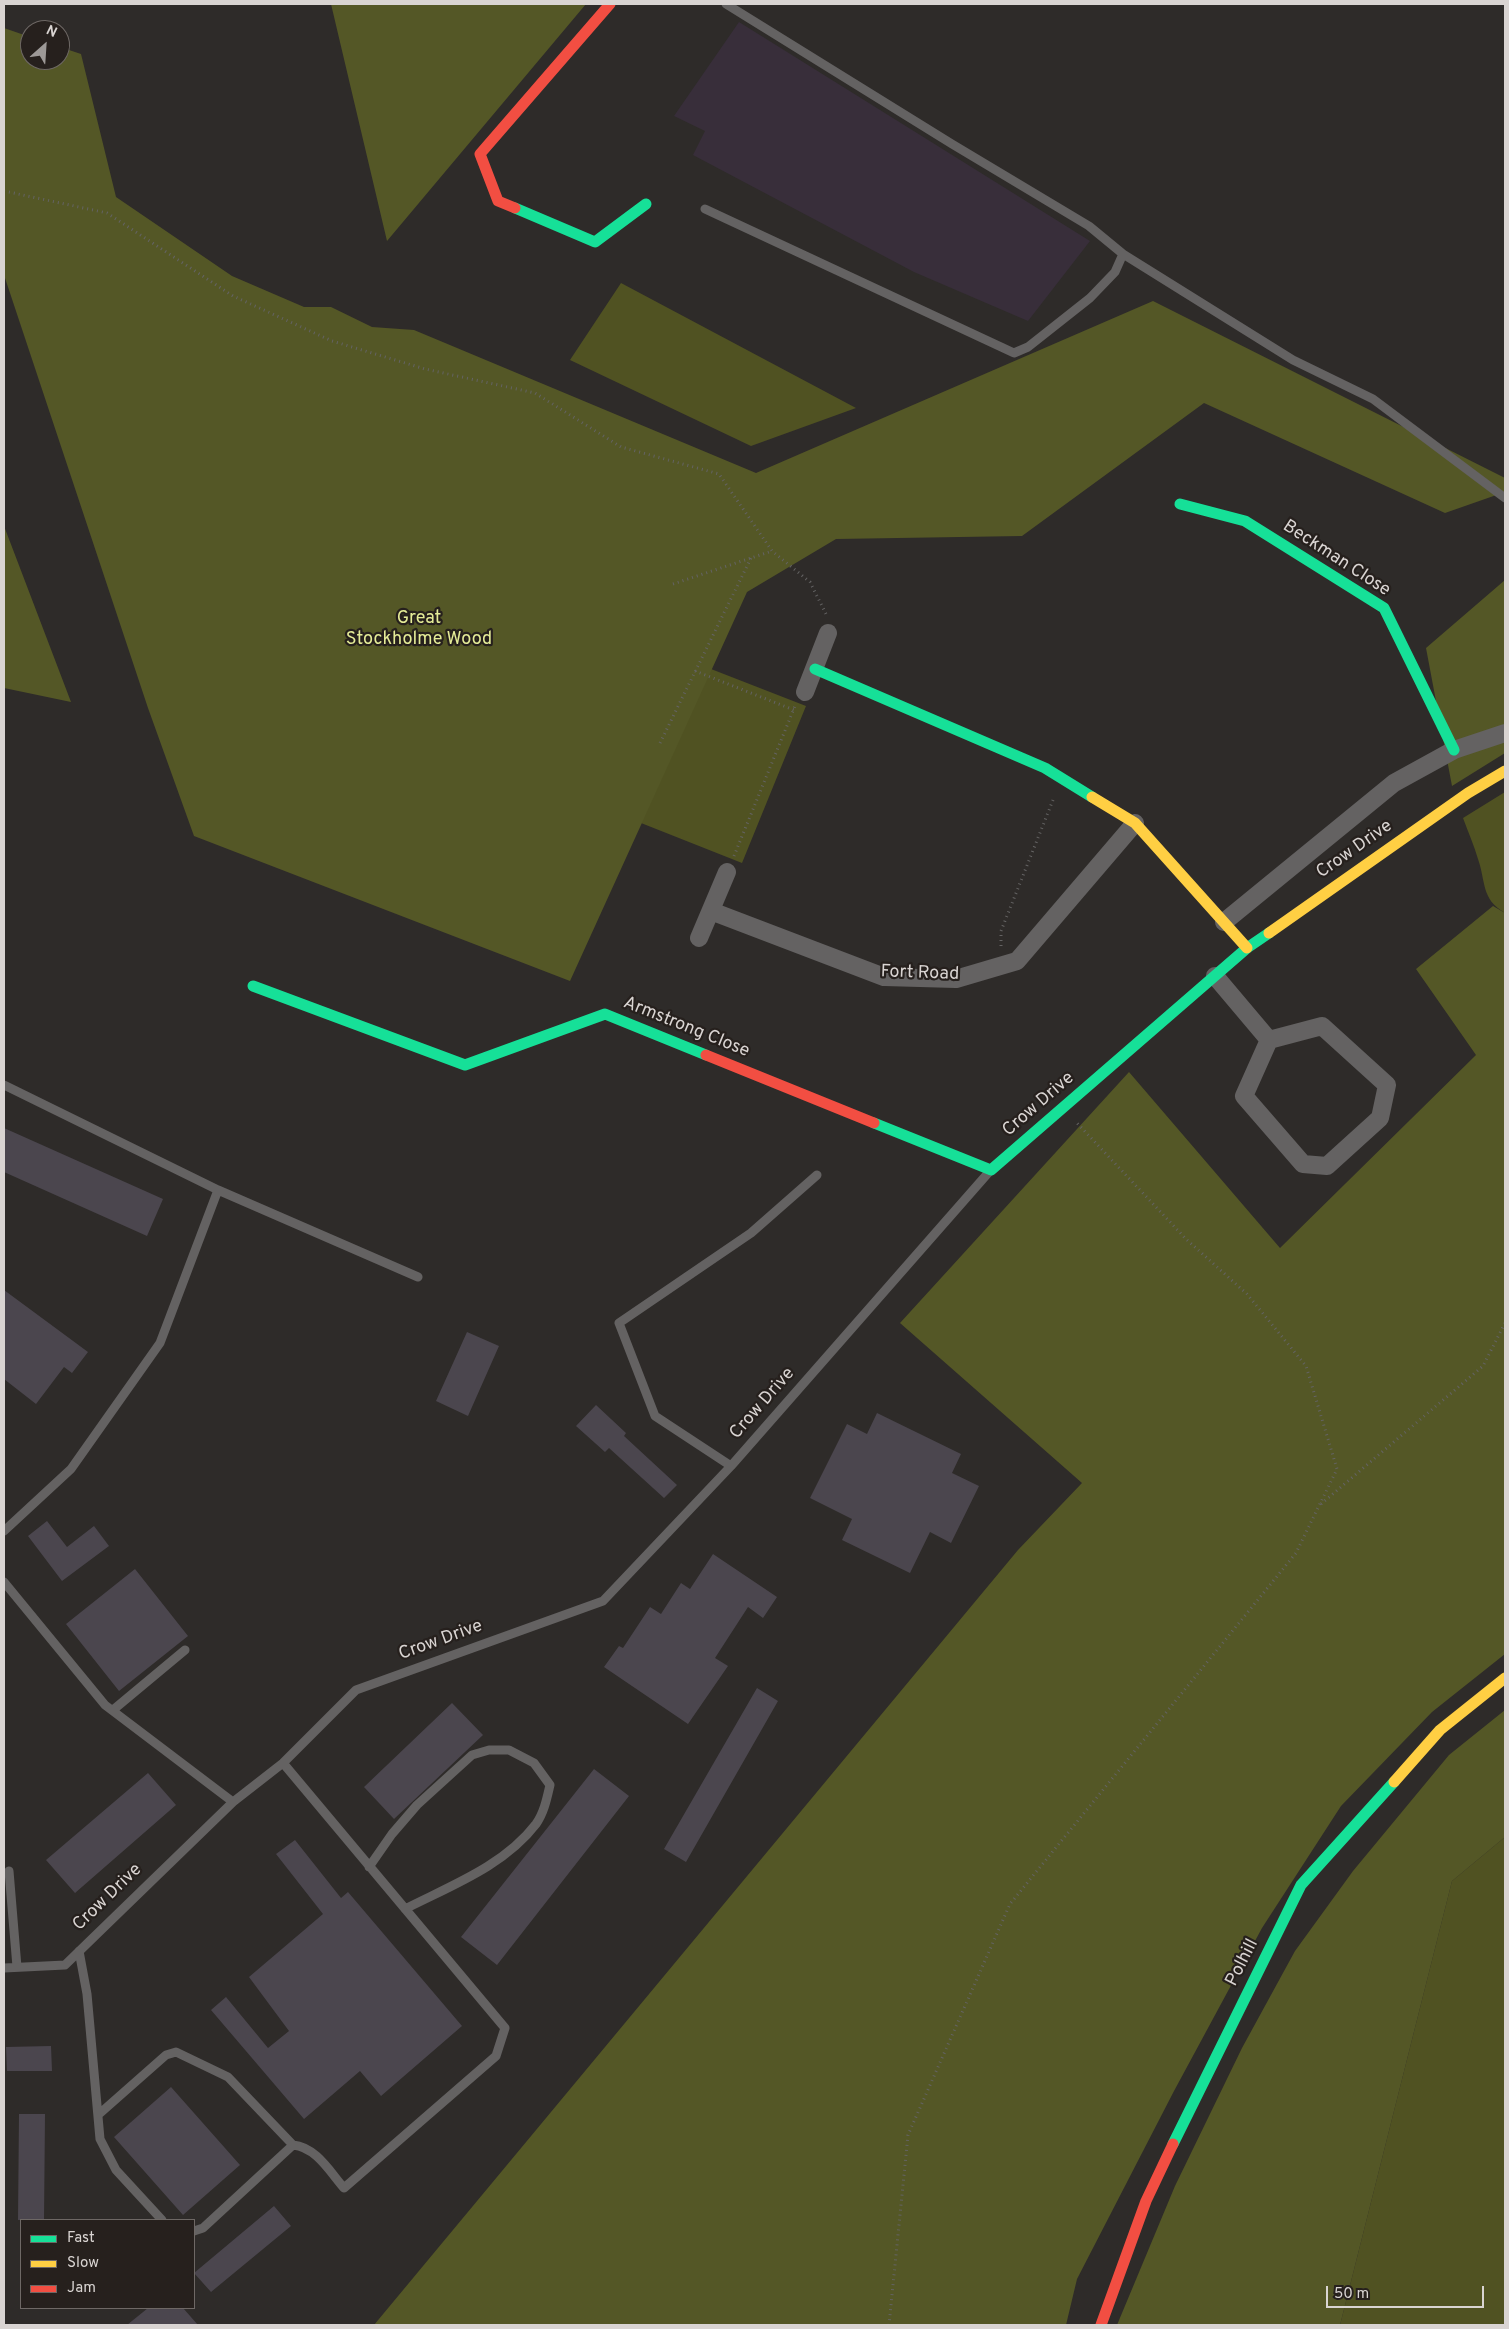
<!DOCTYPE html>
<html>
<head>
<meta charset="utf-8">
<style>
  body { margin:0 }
  #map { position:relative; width:1509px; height:2329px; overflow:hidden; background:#2e2b29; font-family:Overpass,sans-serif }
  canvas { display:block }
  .frame { position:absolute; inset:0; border:5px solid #d9d4d2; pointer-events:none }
  .legend { position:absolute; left:20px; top:2219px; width:175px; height:90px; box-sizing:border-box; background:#26201d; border:1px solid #6e6865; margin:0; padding:6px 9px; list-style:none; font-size:15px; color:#d9d4d2 }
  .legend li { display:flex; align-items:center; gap:10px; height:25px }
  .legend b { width:25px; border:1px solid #6e6865 }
  .north { position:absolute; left:20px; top:20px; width:50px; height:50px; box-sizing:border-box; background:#26201d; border:1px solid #6e6865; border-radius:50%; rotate:26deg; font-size:14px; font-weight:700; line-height:20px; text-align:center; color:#d9d4d2 }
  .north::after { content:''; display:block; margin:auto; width:18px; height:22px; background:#9d9997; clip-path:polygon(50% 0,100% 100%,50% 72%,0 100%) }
  .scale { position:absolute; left:1326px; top:2286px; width:158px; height:22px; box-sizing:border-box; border:2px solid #d9d4d2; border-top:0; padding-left:6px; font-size:15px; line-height:18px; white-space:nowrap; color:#d9d4d2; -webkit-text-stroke:4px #26201d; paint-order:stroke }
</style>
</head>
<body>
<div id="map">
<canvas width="1509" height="2329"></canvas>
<div class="frame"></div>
<ul class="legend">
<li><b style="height:6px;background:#16e098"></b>Fast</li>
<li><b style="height:6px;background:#ffcf43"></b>Slow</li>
<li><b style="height:6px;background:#f24e42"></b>Jam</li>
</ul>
<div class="north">N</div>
<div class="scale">50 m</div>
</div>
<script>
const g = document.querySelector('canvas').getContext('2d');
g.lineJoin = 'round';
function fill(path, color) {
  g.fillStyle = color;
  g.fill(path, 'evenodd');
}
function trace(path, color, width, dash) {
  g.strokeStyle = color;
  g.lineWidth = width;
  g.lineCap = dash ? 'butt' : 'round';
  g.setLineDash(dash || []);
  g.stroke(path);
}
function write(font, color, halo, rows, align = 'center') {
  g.font = font + ' Overpass,sans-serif';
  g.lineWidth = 4.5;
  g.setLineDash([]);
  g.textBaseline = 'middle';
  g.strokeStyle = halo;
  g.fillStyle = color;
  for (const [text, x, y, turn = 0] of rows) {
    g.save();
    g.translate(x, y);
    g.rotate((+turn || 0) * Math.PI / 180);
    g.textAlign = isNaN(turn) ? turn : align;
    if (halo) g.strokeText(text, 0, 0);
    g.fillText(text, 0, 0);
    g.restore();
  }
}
const industrial = new Path2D(`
  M739,22L1090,241L1028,321L914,272L693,155L705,131L674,116Z`);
const green = new Path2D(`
  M621,283L856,408L751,446L570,360Z
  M711,669L806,706L742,863L641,823Z
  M1505,792V913C1481,899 1486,882 1478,859C1474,845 1468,832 1463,818Z
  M1505,1837V2325H1340L1452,1881Z`);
const forest = new Path2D(`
  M331,4H586L387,241Z
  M4,28L30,37V60H60V47L81,54L116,197L232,276L304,307H331L372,327L414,330L756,473L1153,301L1505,478V492L1445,513L1204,403L1022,536L836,539L747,592L570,981L194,836L148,708L4,275Z
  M4,526L71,702L4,688Z
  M1505,580V753L1452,786L1426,648Z
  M1493,906L1505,913V1654L1432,1712L1341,1806L1262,1928L1174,2091L1077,2279L1066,2325H374L1018,1550L1082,1483L900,1323L1129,1072L1280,1248L1476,1055L1416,969Z
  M1505,1710V1837L1452,1881L1340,2325H1117L1175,2186L1242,2048L1295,1951L1353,1871L1449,1755Z`);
const building = new Path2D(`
  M4,1128L163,1199L147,1236L4,1172Z
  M4,1290L88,1352L72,1373L64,1367L36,1404L4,1379Z
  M467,1332L499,1346L468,1416L436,1401Z
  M596,1405L626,1433L624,1436L677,1485L664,1498L609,1448L605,1452L576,1426Z
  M877,1413L961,1454L952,1473L979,1486L951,1543L930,1532L910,1573L842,1540L852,1519L810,1498L847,1424L867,1434Z
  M47,1521L67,1547L94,1526L109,1546L62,1581L28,1536Z
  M713,1554L777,1597L763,1618L748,1607L715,1658L728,1666L688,1724L604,1667L619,1646L623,1648L650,1607L661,1614L681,1583L690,1589Z
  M135,1569L188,1636L119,1691L66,1624Z
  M757,1688L778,1701L686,1862L664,1849Z
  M452,1703L483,1735L394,1819L364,1787Z
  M594,1769L629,1796L497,1965L461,1937Z
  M148,1773L176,1805L75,1893L46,1860Z
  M295,1840L341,1898L348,1892L462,2026L381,2096L360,2071L304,2119L211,2010L226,1997L268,2048L289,2031L249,1977L323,1914L276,1854Z
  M51,2046L52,2071H7L6,2047Z
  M171,2087L240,2165L183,2215L114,2137Z
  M19,2114H45L44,2220H18Z
  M274,2206L291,2226L211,2292L194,2273Z
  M148,2308H183L198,2325H127Z`);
const path = new Path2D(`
  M4,191L107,213L233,296L332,341L425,369L535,393L621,447L719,474L772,551L810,582L826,614
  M673,584L772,551
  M695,671L794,710
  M660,743L751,558
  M734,856L795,706
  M1001,946V931L1053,800
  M1321,1504L1483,1366L1505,1323
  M889,2325L908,2135L1010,1904L1296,1553L1337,1469L1306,1366L1247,1294L1186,1239L1077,1123`);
const lane = new Path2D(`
  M705,209L1014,353L1028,347L1090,298L1115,272L1123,254L1089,226L952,144L726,4
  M1123,254L1293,360L1373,399L1505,498
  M4,1085L218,1190
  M731,1466L655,1416L619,1323L751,1233L817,1175
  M4,1531L71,1469L160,1343L218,1190L418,1277
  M4,1582L105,1705L233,1802
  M113,1710L185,1650
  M369,1867L392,1834L417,1805L472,1755L489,1750H509L534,1763L550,1785C547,1798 544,1813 536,1824C504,1866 450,1886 405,1909
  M9,1871L17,1967
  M79,1951L87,1994L100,2139L116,2170L162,2220
  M4,1968L65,1965L233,1802L283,1763L356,1690L603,1601L731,1466L989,1172
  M98,2115L166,2055L176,2052L228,2077L293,2145
  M194,2231L203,2228L293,2145C316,2147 330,2172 344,2188L496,2056L505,2028L283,1763`);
const street = new Path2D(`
  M805,692L828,633
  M711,911L884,977L956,979L1017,961L1135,823
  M1224,922L1394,783L1454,750L1505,733
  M699,938L727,872
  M1215,976L1269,1040
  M1322,1026L1387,1085L1380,1118L1327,1166L1303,1164L1244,1096L1269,1040Z`);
const fast = new Path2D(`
  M515,208L595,242L646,204
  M1180,504L1245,521L1384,608L1454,750
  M815,669L1045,768L1092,797
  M253,986L465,1065L605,1014L706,1055
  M874,1123L991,1170L1247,948L1269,933
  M1173,2144L1301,1885L1394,1782`);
const slow = new Path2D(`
  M1092,797L1135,823L1247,948
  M1269,933L1468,793L1505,771
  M1394,1782L1440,1730L1505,1678`);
const jam = new Path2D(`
  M515,208L498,201L480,154L610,4
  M706,1055L874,1123
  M1101,2325L1146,2201L1173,2144`);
const streetNames = [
  ["Beckman Close",1336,559,33],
  ["Crow Drive",1355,850,-35],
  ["Fort Road",920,974,2],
  ["Armstrong Close",686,1028,22],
  ["Crow Drive",1039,1105,-41],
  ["Crow Drive",763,1404,-49],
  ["Crow Drive",441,1641,-20],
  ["Crow Drive",108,1898,-44],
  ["Polhill",1243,1963,-63]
];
const parkNames = [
  ["Great",419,619],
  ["Stockholme Wood",419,640]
];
fill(industrial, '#382e3a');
fill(green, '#505222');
fill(forest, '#545726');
fill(building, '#4b464e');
trace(path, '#646363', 3, [1, 4]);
trace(lane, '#646262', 9);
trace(street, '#646262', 18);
trace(fast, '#16e098', 11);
trace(slow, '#ffcf43', 11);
trace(jam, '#f24e42', 11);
write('18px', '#d9d4d2', '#26201d', streetNames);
write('18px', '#e5ec97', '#26201d', parkNames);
</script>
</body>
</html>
